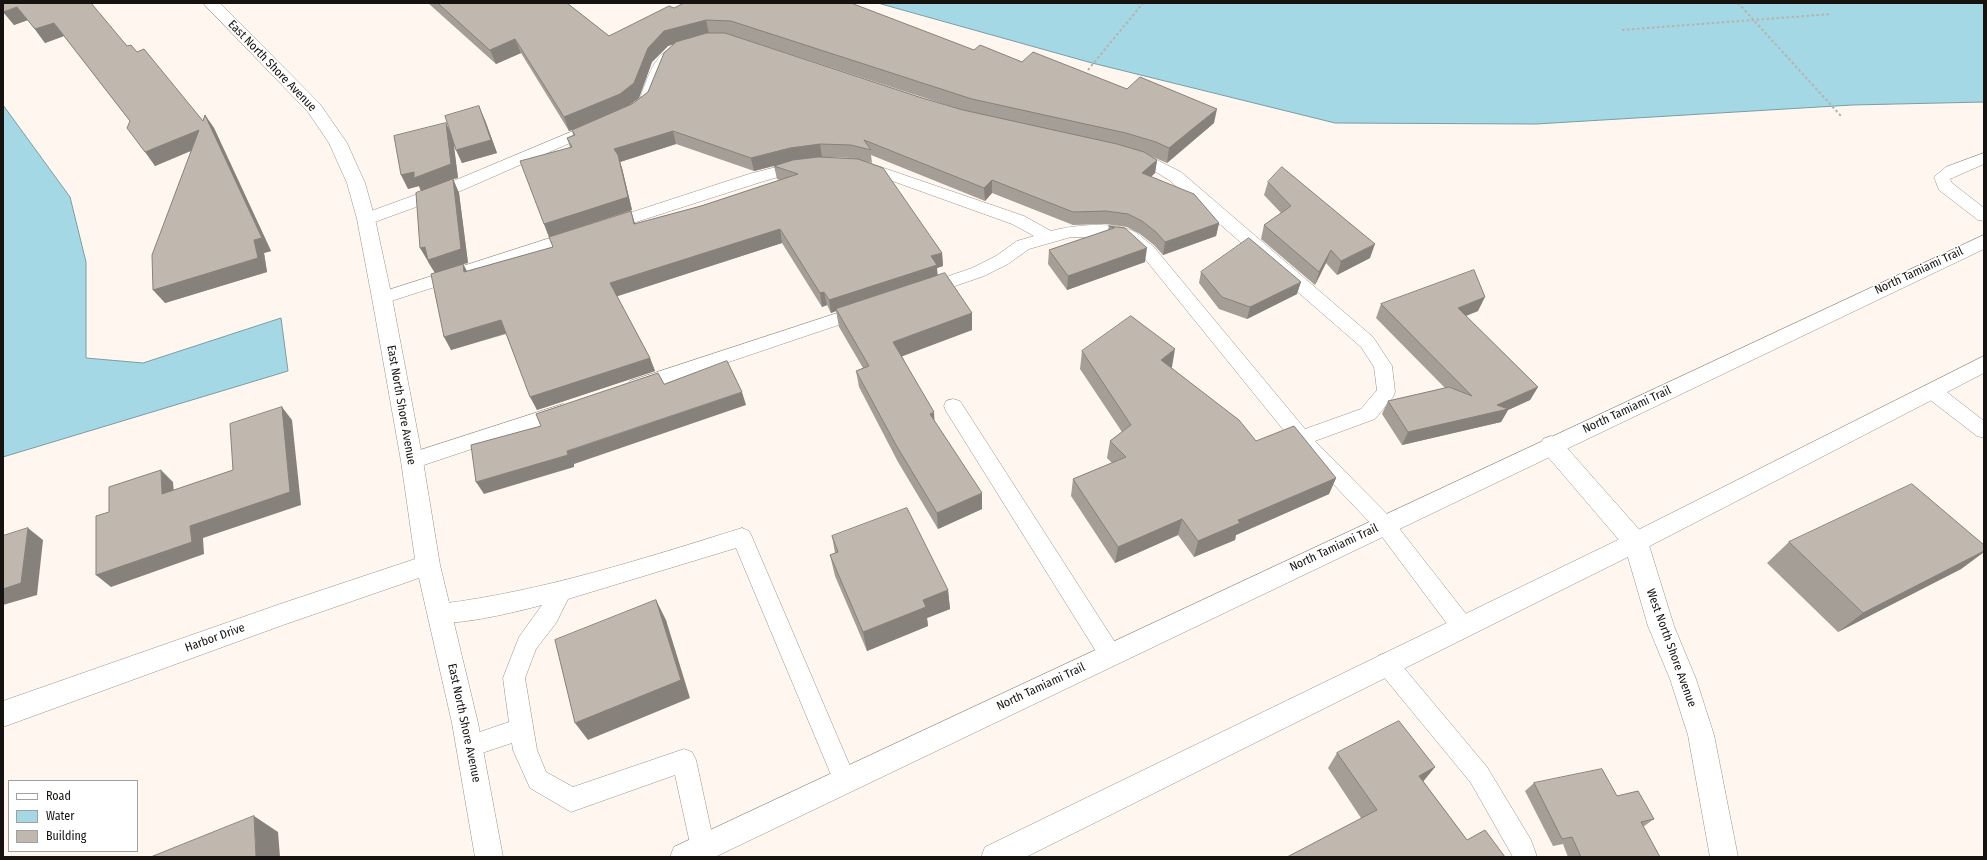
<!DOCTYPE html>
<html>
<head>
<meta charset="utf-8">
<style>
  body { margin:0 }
  #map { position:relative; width:1987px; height:860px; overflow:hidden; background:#fef6ef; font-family:"Fira Sans Condensed",sans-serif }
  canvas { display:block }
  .frame { position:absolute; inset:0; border:4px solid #15120f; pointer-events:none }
  .legend { position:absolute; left:8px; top:780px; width:130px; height:72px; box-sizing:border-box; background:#fff; border:1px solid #a1a09f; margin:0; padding:5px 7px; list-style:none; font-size:12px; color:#15120f }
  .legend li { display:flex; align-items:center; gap:8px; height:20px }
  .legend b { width:20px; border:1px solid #a1a09f }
</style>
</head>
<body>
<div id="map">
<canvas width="1987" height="860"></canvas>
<div class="frame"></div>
<ul class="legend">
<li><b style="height:5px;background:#fff"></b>Road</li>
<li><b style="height:11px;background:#a4d8e4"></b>Water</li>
<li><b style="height:11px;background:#c0b8ae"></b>Building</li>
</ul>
</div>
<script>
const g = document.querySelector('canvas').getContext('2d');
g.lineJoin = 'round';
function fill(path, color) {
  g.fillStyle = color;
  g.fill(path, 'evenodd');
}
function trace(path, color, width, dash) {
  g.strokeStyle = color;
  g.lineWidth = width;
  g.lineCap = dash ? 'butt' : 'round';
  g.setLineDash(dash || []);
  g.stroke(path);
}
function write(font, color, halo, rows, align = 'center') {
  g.font = font + ' "Fira Sans Condensed",sans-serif';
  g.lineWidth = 3;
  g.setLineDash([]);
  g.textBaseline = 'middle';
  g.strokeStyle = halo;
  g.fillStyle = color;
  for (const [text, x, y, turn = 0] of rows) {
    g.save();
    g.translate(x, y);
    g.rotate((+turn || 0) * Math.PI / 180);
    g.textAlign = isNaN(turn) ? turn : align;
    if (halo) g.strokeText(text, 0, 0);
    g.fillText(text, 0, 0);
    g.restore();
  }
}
const water = new Path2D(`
  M878,3H1984V102L1852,105L1536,124L1335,123L1092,63Z
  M3,105L70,197L86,262V358L143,363L281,318L288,371L3,457Z`);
const path = new Path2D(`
  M1738,3L1841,116
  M1622,30L1831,14
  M1088,70L1143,3`);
const lane = new Path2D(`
  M681,44L686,45L688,48L668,64L653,101L651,104H641L639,101C648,78 653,51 681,44Z
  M590,124L595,126L597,129L595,132L463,190L372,223L366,224L360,223L358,219L360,215L451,182Z
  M1132,151L1153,158L1181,172L1373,337L1392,366L1395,392L1393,397L1375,419L1315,441L1391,518L1470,619L1473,626L1470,633L1462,636L1454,633L1377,530L1294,443L1141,254L1124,240L1113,238L1071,237L1029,249L1008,264L984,276L926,296L920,294L917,290L920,286L972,268L996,256L1017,241L1034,236L1012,224L859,169L856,166L859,163L864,161L869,163L1024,216L1051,231C1073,225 1114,221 1135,232C1141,236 1147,242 1153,246L1305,429L1361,409L1377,390L1374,367L1361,347L1169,180L1143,164L1127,159L1124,156L1127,153Z
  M1984,153V164L1950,179L1952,183L1984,208V221L1978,220L1939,190L1934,177L1946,167Z
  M800,161L805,163L808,166L805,169L761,182L608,231L602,230L600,226L602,222L749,174Z
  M575,230L581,232L583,236L581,240L382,304L376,302L373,298L376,294Z
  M862,305L868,307L871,311L868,315L637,393L630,391L628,386L630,381Z
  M1932,384L1939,386L1984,421V438L1977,436L1925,396L1923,391L1925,386Z
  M953,399L960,401L1118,647L1121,654L1118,661L1110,664L1102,661L946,411L944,406L946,401Z
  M563,404L570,406L572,411L570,416L412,469L405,467L402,461L405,455Z
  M742,528L749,531L752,537L853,773L857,781L853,789L845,793L837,789L736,548L568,599L556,623L536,649L525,678L537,750L546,772L573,787L684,749L692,752L696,760L715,848L712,857H694L691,848L675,775L571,812L530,788L513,750L512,743L470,757L462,754L458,746L462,738L509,722L503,678L519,637L542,605C520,611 452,628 432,621L429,614L432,607L440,604C544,591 642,559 742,528Z
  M1386,653L1394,656L1487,767L1531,840L1537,857H1513L1471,783L1378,670L1375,663L1378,656Z`);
const street = new Path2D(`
  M203,3H220L320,104L347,143L365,183L375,219L392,298L423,461L440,565L478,723L503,857H475L452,723L419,578L283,625L3,727V701L283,603L415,559L401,461L372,298L357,219L347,183L329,143L308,112Z
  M1551,436L1559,439L1644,535L1648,542L1674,626L1696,679L1714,735L1738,857H1710L1688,735L1670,679L1648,626L1625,547L1543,451L1540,445L1543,439Z`);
const primary = new Path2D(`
  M1984,235V249L715,857H670L674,847Z
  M1984,356V373L1644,549L1026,857H981L985,847L1628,535Z`);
const wall = new Path2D(`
  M428,3H567L609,36L674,8L974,50L1022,62L1214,123L1167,163L1153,157L1148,155L1157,160L1155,173L1151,177L1219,223L1216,236L1163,255L1154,245L1140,234L1127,227L1105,224L1073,225L992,193L985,201L871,155L872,163L864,161L942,253L943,266L937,268V276L972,313V330L902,356L934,420L982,509L938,529L898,462L859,387L856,371L863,368L839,327L836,311L831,313L827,305L822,307L782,243L617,296L650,358L655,371L537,410L506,334L451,350L435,273L428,262L421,191L419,186L408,189L449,130L485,120L497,153L462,163L453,143L458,178L453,179L459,193L468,263L463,264L467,271L553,247L549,237L544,224L570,147L567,138L573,135L572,130L569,131L521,53L496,64ZM734,36L962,110L922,98ZM673,44L648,92L632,104L628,106L639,98L652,62L668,46ZM676,144L754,171L774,166L777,179L780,180L701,206L635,224L631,211L567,231L632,210L622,168L620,162ZM822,157L852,158L855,159Z
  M3,11L127,46L137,52L203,121L205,115L214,128L271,251L264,253L267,272L165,303L191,151L155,166L130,121L64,36L45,43L28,20L14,25Z
  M1268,182L1370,258L1337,275L1326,263L1315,285L1261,239L1264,225L1281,213L1264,195Z
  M1109,226L1125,228L1145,262L1067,290L1048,264L1049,250L1108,230Z
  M1201,272L1297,294L1247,319L1219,309L1199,283Z
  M1381,304L1478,311L1466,316L1538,387L1530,400L1508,410L1501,422L1402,445L1382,414L1388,401L1445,388L1376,318Z
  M1082,351L1172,367H1171L1256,441L1336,478L1329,494L1236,535L1235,540L1194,557L1178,535L1115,563L1071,496L1073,479L1112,463L1107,458L1110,441L1122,432L1080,369Z
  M832,536L948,590L950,609L927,618L928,626L867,651L835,576L830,555L835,553Z
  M1789,542L1984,545V552L1961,569L1838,632L1767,563Z
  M1337,753L1435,767L1423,781L1467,840L1361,818L1328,768Z
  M1534,783L1617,796L1654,819L1643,827L1660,857H1568L1563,844L1553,846L1525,791Z`);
const shadedWall = new Path2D(`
  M17,7L28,20L14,25L3,12Z
  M706,20L709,34L668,46L652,62L639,98L624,109L569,131L564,117L648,48L664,31Z
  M54,23L64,36L45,43L35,29Z
  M515,39L521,53L496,64L490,50Z
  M479,106L485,120L497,153L462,163L456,150Z
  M1217,109L1214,123L1167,163L1169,148Z
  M205,115L214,128L271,251L264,253L267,272L165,303L153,290Z
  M446,123L453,137L458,178L453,179L459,193L468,263L463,264L470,277L435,273L420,248L421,191L419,186L408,189L401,175Z
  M199,130L209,143L155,166L145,152Z
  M673,131L676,144L620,162L622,168L632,210L549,237L544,224L614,149Z
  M820,144L822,157L792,161L754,171L751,158L790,148Z
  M1157,160L1155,173L1140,186L1142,173Z
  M992,180V193L985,201L984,188Z
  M631,211L635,224H634Z
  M1219,223L1216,236L1163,255L1165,242Z
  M780,229L782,243L615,297L610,283Z
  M1375,244L1370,258L1337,275L1341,261Z
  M1147,248L1145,262L1067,290L1068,276Z
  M1331,250L1326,263L1315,285L1319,272Z
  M942,253L943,266L937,268L938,278L836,309V311L831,313L829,300L931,256Z
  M1301,282L1297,294L1247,319L1250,307Z
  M824,292L827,305L822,307L820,293Z
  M1485,297L1478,311L1452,321L1458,308Z
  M972,313V330L895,359L893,342Z
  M501,320L507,333L451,350L444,337Z
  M1175,349L1172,367L1158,377L1161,360Z
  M650,358L655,371L537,410L530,397Z
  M1538,387L1530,400L1508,410L1501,422L1402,445L1408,432L1497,405Z
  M742,392L746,405L574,464V467L484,494L476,482Z
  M282,407L292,420L301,505L203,538L204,554L111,587L96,575L190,526Z
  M934,412L935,429L930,414Z
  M161,470L173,482L175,506L162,494Z
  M1336,478L1329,494L1236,535L1235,540L1194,557L1198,541L1238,520Z
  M982,493V509L938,529L937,513Z
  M1182,519L1178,535L1115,563L1118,547Z
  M28,528L43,540L37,595L3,605V589Z
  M1984,551V552L1961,569L1838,632L1863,613Z
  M948,590L950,609L927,618L928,626L867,651L863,632L923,600Z
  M656,600L666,620L690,698L588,740L575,723Z
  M1435,767L1422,783L1419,776Z
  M254,816L278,832L280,857H256Z`);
const building = new Path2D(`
  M3,3H91L127,46L131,45L137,52L144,49L203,121L205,115L262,238L254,240L258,258L153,290L152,255L199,130L145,152L127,128L130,121L54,23L35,29L17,7L3,12Z
  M438,3H567L609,36L669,6L674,8L684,3H851L974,50L980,45L1022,62L1033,52L1127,89L1140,77L1217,109L1169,148L1156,142L1126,133L972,99L731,21L706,20L664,31L648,48L634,83L620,94L564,117L515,39L490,50Z
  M707,33H725L922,98L963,110L1117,144L1144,152L1157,160L1142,173L1194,194L1219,223L1165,242L1156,232L1142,221L1128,214L1106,211L1073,212L992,180L984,188L864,140L871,150L851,145L820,144L790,148L751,158L673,131L614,149L618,155L628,197L544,224L520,161L572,147L567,138L575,135L572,130L632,104L648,92L664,53L676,42Z
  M479,106L491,140L456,150L445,116Z
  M446,123L451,164L414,178V172L401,175L394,136Z
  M819,157L858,159L883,168L942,253L931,256L937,265L829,300L824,292L820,293L780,229L610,283L650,358L530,397L501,320L444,337L431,274L463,264L464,272L553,247L549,237L631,211L634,224L701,206L798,174L774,166L793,160Z
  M1282,167L1375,244L1341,261L1331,250L1319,272L1264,225L1291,206L1268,182Z
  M453,179L461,249L428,260L425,247L420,248L416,193Z
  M1109,226L1125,228L1147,248L1068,276L1049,250L1114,228Z
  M1249,238L1301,282L1250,307L1222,297L1201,272Z
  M1474,270L1485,297L1458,308L1538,387L1497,405L1508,409L1408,432L1388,401L1449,387L1472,396L1381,304Z
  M945,273L972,313L893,342L934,412L930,414L982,493L937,513L896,445L856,371L869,366L836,309Z
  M1131,316L1175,349L1161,360L1239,420L1256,441L1294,426L1336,478L1238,520L1240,523L1198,541L1182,519L1118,547L1073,479L1126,457L1110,441L1131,425L1082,351Z
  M727,361L742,392L567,451L568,455L476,482L471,445L541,426L536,414L658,373L664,384Z
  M282,407L290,492L190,526L192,542L96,575V516L109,512V487L161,470L162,494L233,470L230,424Z
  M1912,484L1984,545V551L1863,613L1789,542Z
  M907,508L948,590L923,600L926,607L863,632L830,555L838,552L832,536Z
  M28,528L21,583L3,589V536Z
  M656,600L681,680L575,723L555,640Z
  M1399,721L1435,767L1419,776L1467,840L1485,830L1505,857H1287L1377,810L1337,753Z
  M1602,769L1617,796L1638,791L1654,819L1641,822L1660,857H1581L1572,837L1562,839L1534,783Z
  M254,816L256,857H151Z`);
const streetNames = [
  ["East North Shore Avenue",272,66,46],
  ["North Tamiami Trail",1919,271,-25],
  ["East North Shore Avenue",401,405,80],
  ["North Tamiami Trail",1627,410,-25],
  ["North Tamiami Trail",1334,548,-25],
  ["Harbor Drive",215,638,-20],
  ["West North Shore Avenue",1671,648,70],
  ["North Tamiami Trail",1041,687,-25],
  ["East North Shore Avenue",464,723,78]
];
fill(water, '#a4d8e4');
trace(water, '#799da4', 1);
trace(lane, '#9b928a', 1);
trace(street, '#9b928a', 1);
trace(primary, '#9b928a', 1);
trace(path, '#b8b2ac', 2, [2.5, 2.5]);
fill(lane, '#fff');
fill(street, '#fff');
fill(primary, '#fff');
fill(wall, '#a59e96');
fill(shadedWall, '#86817a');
fill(building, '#c0b8ae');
trace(building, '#86817a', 1);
write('12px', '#15120f', '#fff', streetNames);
</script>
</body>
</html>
